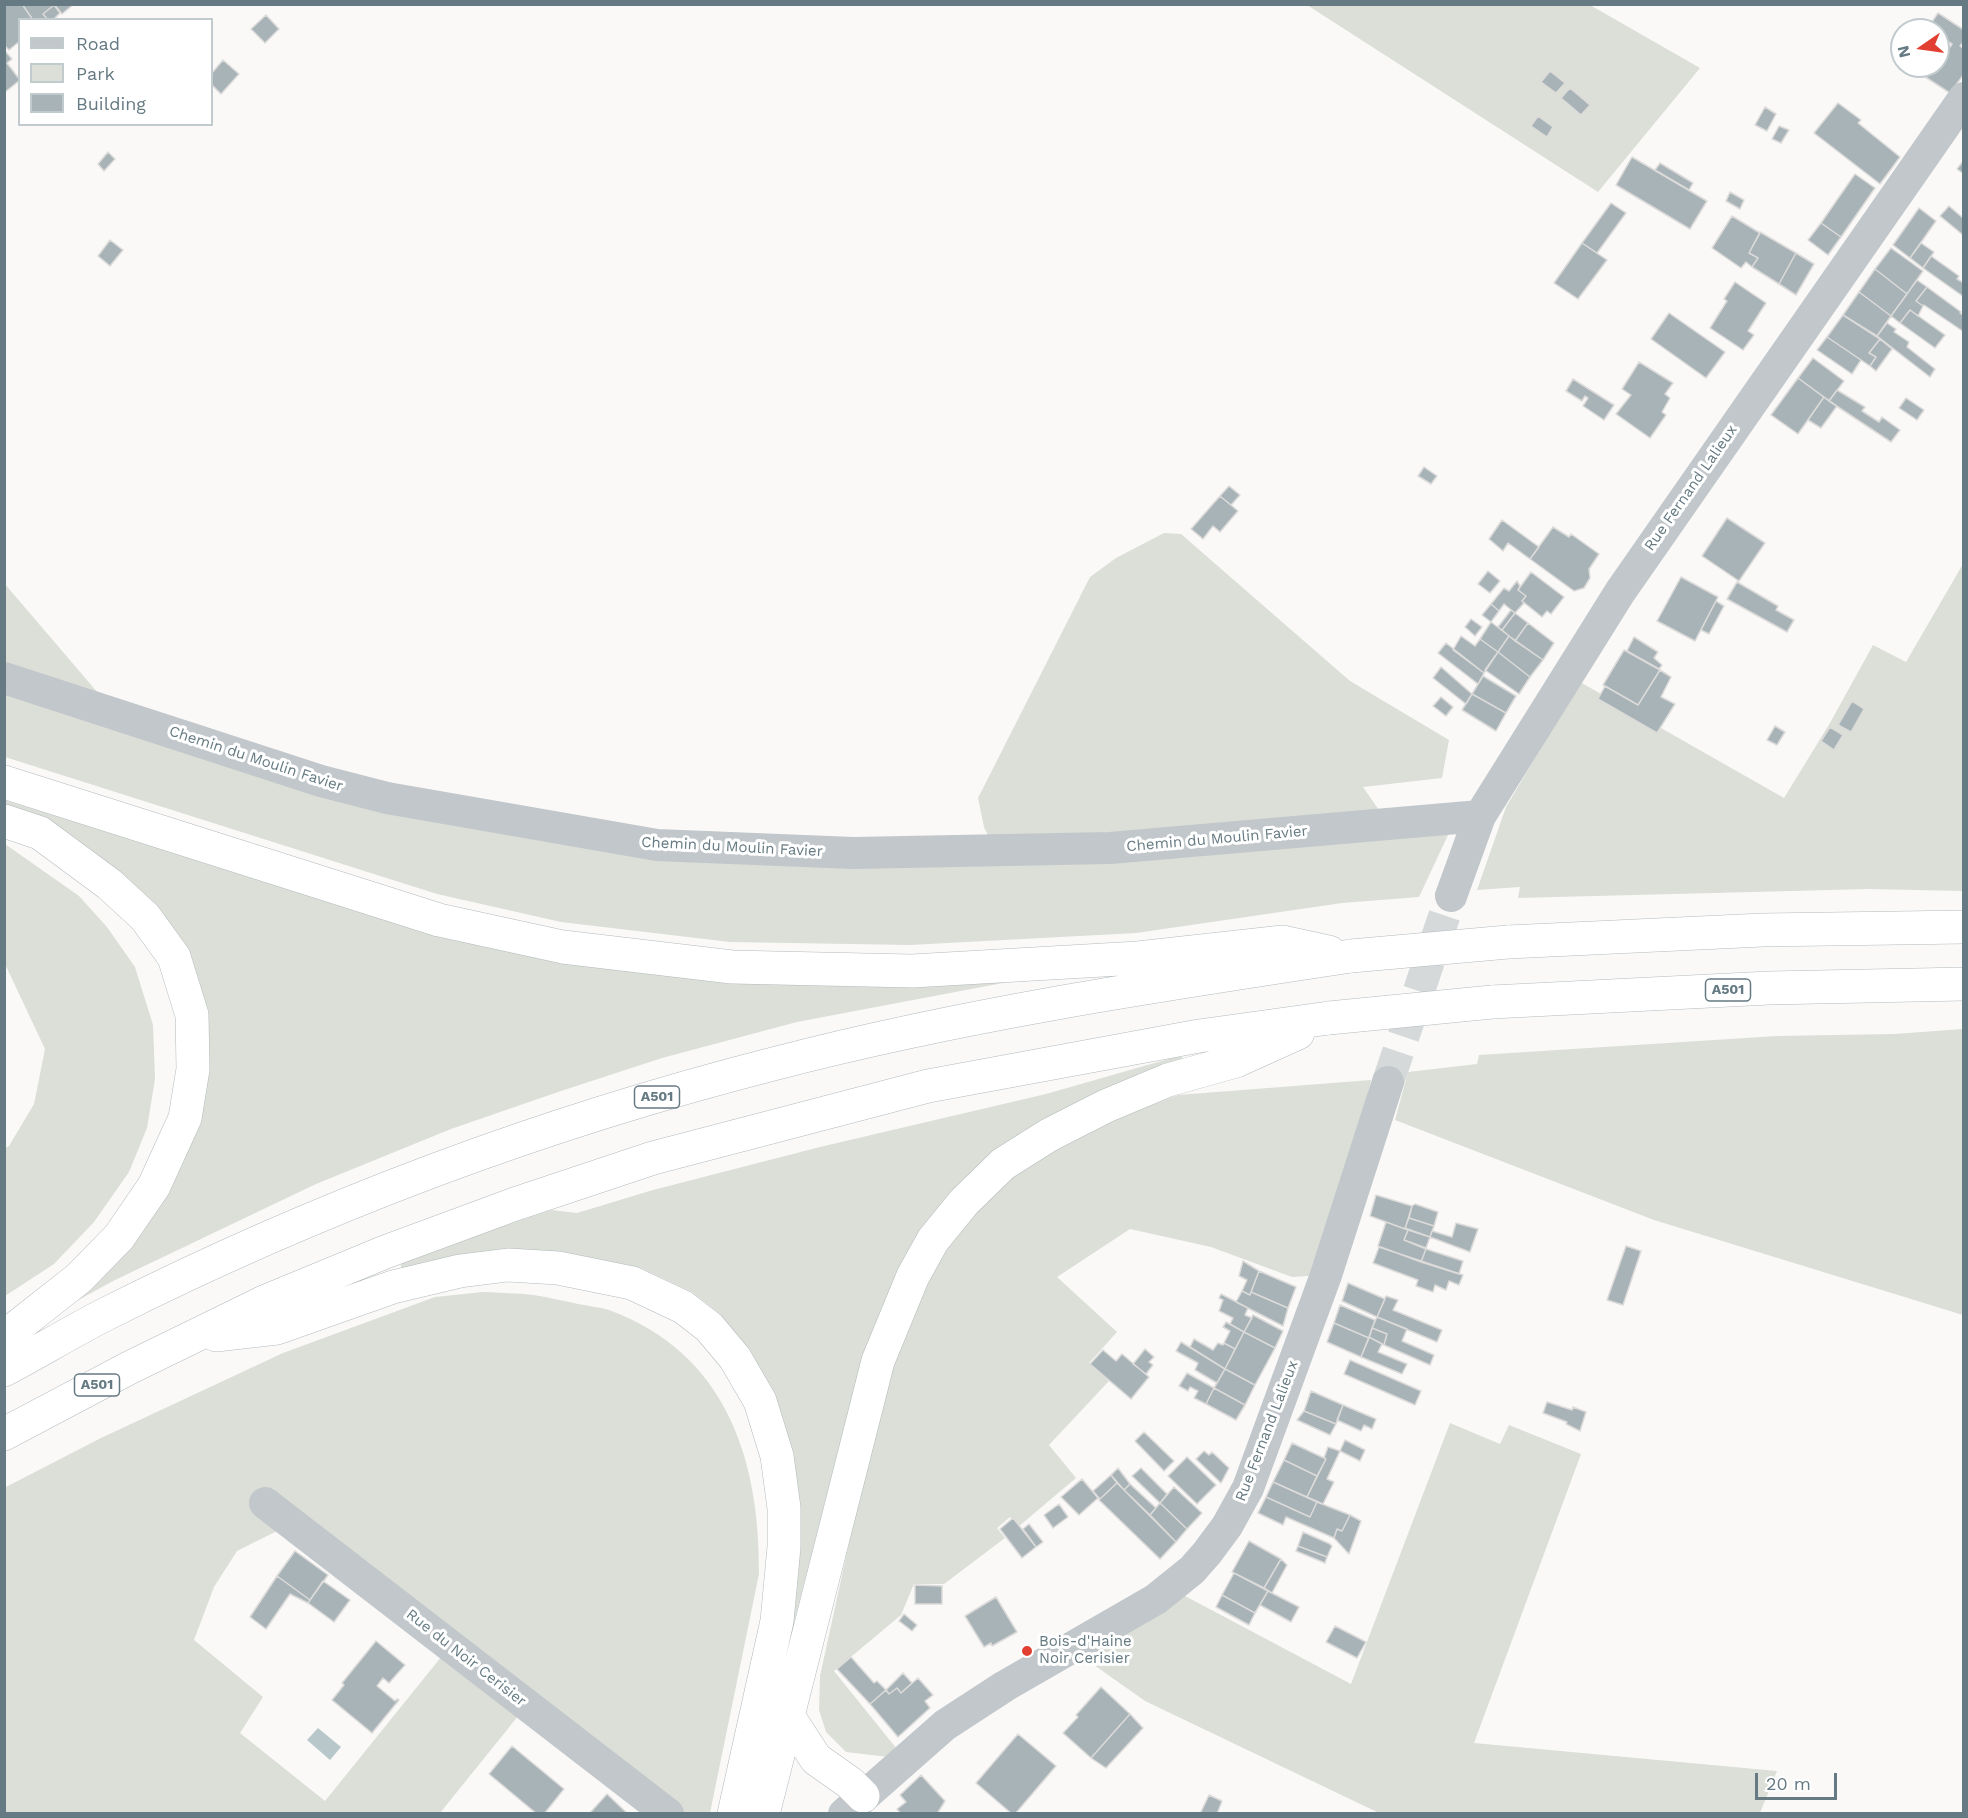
<!DOCTYPE html>
<html>
<head>
<meta charset="utf-8">
<style>
  body { margin:0 }
  #map { position:relative; width:1968px; height:1818px; overflow:hidden; background:#faf9f8; font-family:"Work Sans",sans-serif }
  canvas { display:block }
  .frame { position:absolute; inset:0; border:6px solid #657a82; pointer-events:none }
  .legend { position:absolute; left:18px; top:18px; width:195px; height:108px; box-sizing:border-box; background:#fff; border:2px solid #c1cacd; margin:0; padding:8px 10px; list-style:none; font-size:18px; color:#657a82 }
  .legend li { display:flex; align-items:center; gap:12px; height:30px }
  .legend b { width:30px; border:2px solid #c1cacd }
  .north { position:absolute; left:1890px; top:18px; width:60px; height:60px; box-sizing:border-box; background:#fff; border:2px solid #c1cacd; border-radius:50%; rotate:257deg; font-size:16px; font-weight:700; line-height:24px; text-align:center; color:#657a82 }
  .north::after { content:''; display:block; margin:auto; width:21px; height:27px; background:#e03f31; clip-path:polygon(50% 0,100% 100%,50% 72%,0 100%) }
  .scale { position:absolute; left:1755px; top:1773px; width:82px; height:27px; box-sizing:border-box; border:3px solid #657a82; border-top:0; padding-left:8px; font-size:18px; line-height:21px; white-space:nowrap; color:#657a82; -webkit-text-stroke:4px #fff; paint-order:stroke }
</style>
</head>
<body>
<div id="map">
<canvas width="1968" height="1818"></canvas>
<div class="frame"></div>
<ul class="legend">
<li><b style="height:8px;background:#c1c7ca"></b>Road</li>
<li><b style="height:16px;background:#dbdfd7"></b>Park</li>
<li><b style="height:16px;background:#a8b3b7"></b>Building</li>
</ul>
<div class="north">N</div>
<div class="scale">20 m</div>
</div>
<script>
const g = document.querySelector('canvas').getContext('2d');
g.lineJoin = 'round';
function fill(path, color) {
  g.fillStyle = color;
  g.fill(path, 'evenodd');
}
function trace(path, color, width, dash) {
  g.strokeStyle = color;
  g.lineWidth = width;
  g.lineCap = dash ? 'butt' : 'round';
  g.setLineDash(dash || []);
  g.stroke(path);
}
function write(font, color, halo, rows, align = 'center') {
  g.font = font + ' "Work Sans",sans-serif';
  g.lineWidth = 6;
  g.setLineDash([]);
  g.textBaseline = 'middle';
  g.strokeStyle = halo;
  g.fillStyle = color;
  for (const [text, x, y, turn = 0] of rows) {
    g.save();
    g.translate(x, y);
    g.rotate((+turn || 0) * Math.PI / 180);
    g.textAlign = isNaN(turn) ? turn : align;
    if (halo) g.strokeText(text, 0, 0);
    g.fillText(text, 0, 0);
    g.restore();
  }
}
const green = new Path2D(`
  M1307,5H1590L1700,68L1598,192Z
  M1164,533L1181,534L1350,681L1449,740L1442,778L1363,787L1388,823L1456,818L1419,897L1342,903L1136,933L910,945L730,942L561,922L437,894L5,757L4,583L116,714L527,824L995,850L984,827L978,798L1090,577L1116,558Z
  M1963,564V891L1869,889L1518,898L1520,887L1477,890L1506,807L1580,682L1784,798L1830,723L1873,645L1906,662Z
  M4,800L155,846L561,960L731,984L913,982L1061,972L797,1022L662,1058L561,1091L451,1129L316,1184L115,1280L49,1316L134,1243L169,1193L200,1124L182,950L5,805Z
  M5,844L79,896L107,927L135,967L153,1025L155,1079L147,1128L129,1172L94,1222L54,1264L5,1296V1148L9,1146L34,1104L45,1049L5,964Z
  M1963,1029V1315L1654,1220L1395,1120L1408,1072L1477,1064L1479,1055L1777,1036L1894,1034Z
  M1179,1056L1189,1061L1095,1096L1023,1131L949,1196L898,1270L863,1354L793,1626L792,1533L744,1343L718,1312L692,1292L641,1268L566,1253L401,1272V1263L441,1246L552,1210L577,1213L653,1190L820,1147L1046,1094Z
  M1371,1080L1326,1275L1292,1277L1211,1247L1130,1229L1057,1277L1117,1332L1089,1363L1109,1381L1049,1445L1076,1478L1018,1527L1010,1517L997,1528L1005,1538L944,1584H914L901,1615L834,1671L905,1759L846,1752L826,1732L819,1710L820,1676L886,1374L903,1331L942,1253L972,1216L1011,1178L1058,1148L1115,1119L1178,1095Z
  M483,1292C500,1293 517,1293 533,1295C548,1297 563,1301 578,1304C588,1306 599,1307 609,1310C726,1353 760,1459 759,1574L710,1813H680L527,1705L440,1813H5L4,1488L101,1438L283,1353L435,1297ZM291,1524L450,1646L325,1801L240,1733L263,1697L194,1640L214,1587L237,1551Z
  M1450,1423L1500,1444L1509,1425L1581,1454L1474,1743L1777,1771L1760,1813H1379L1145,1701L1070,1648L1170,1588L1351,1684Z`);
const water = new Path2D(`
  M318,1728L341,1747L330,1760L307,1740Z`);
const building = new Path2D(`
  M7,4H22L33,20H20V41L9,50L4,45V6Z
  M22,4H54V5L43,14L48,20H33Z
  M54,4H74L62,14Z
  M54,5L60,13L53,20H48L43,14Z
  M1938,13L1964,30V41L1960,46L1964,49V74L1950,93L1910,67L1938,66V55L1943,58L1952,44L1938,35V30L1928,28Z
  M266,15L279,29L265,43L251,29Z
  M6,52L12,59L7,63L20,80L4,93V54Z
  M223,60L239,74L221,94L212,85V73Z
  M1550,71L1565,83L1556,93L1541,82Z
  M1570,88L1590,105L1581,115L1561,98Z
  M1838,103L1861,120L1858,123L1900,157L1880,184L1814,133Z
  M1765,107L1776,114L1767,131L1755,125Z
  M1538,116L1553,127L1547,137L1531,126Z
  M1779,126L1789,130L1781,143L1772,139Z
  M108,152L115,159L104,171L98,164Z
  M1632,157L1707,201L1690,229L1616,185Z
  M1964,160V174L1957,169Z
  M1660,163L1693,183L1689,190L1655,170Z
  M1855,174L1875,188L1841,237L1821,223Z
  M1730,192L1744,200L1740,209L1726,201Z
  M1611,203L1626,213L1597,253L1582,243Z
  M1949,206L1964,219L1963,235L1940,216Z
  M1919,208L1936,221L1910,258L1893,245Z
  M1732,216L1760,233L1749,253L1758,258L1752,267L1746,262L1741,268L1712,248Z
  M1821,223L1841,237L1828,255L1808,240Z
  M1760,232L1796,253L1779,284L1752,267L1758,258L1749,253Z
  M110,240L123,250L110,266L98,256Z
  M1582,243L1607,260L1578,299L1554,283Z
  M1921,243L1934,252L1923,268L1910,258Z
  M1891,248L1923,271L1907,294L1875,269Z
  M1796,253L1814,264L1796,295L1779,284Z
  M1931,256L1959,276L1957,279L1964,283V297L1923,268Z
  M1875,269L1907,294L1891,316L1859,292Z
  M1917,280L1927,287L1916,301L1923,306L1918,316L1910,310L1900,323L1891,316Z
  M1735,282L1766,303L1748,331L1754,335L1743,350L1710,328L1727,301L1724,299Z
  M1927,287L1961,312L1960,313L1964,316V332L1924,305L1923,306L1916,301Z
  M1859,292L1891,316L1877,336L1843,315Z
  M1910,310L1945,335L1935,348L1900,323Z
  M1669,313L1725,352L1706,378L1651,339Z
  M1843,315L1880,339L1869,353L1876,357L1870,366L1827,337Z
  M1887,323L1896,329L1894,332L1909,342L1907,347L1935,369L1930,377L1877,336Z
  M1827,337L1861,360L1852,374L1817,350Z
  M1880,339L1892,349L1876,371L1870,366L1876,357L1869,353Z
  M1813,358L1844,381L1829,401L1798,378Z
  M1639,362L1673,383L1665,394L1670,398L1662,412L1666,415L1650,438L1616,414L1631,395L1622,389Z
  M1798,378L1824,397L1798,434L1771,415Z
  M1573,379L1614,405L1604,420L1583,406L1588,398L1585,396L1582,401L1566,391Z
  M1837,390L1865,407L1862,411L1879,422L1882,417L1900,430L1891,442L1829,401Z
  M1824,397L1837,406L1821,428L1808,420Z
  M1906,398L1924,410L1917,420L1899,408Z
  M1424,467L1437,476L1431,484L1418,476Z
  M1229,486L1240,495L1231,505L1220,496Z
  M1220,496L1238,511L1220,532L1213,526L1203,539L1191,529Z
  M1727,518L1765,543L1739,581L1702,556Z
  M1502,520L1539,547L1530,559L1508,543L1503,551L1489,539Z
  M1553,527L1569,537L1571,534L1599,554L1589,569L1590,578L1584,588L1574,591L1530,559Z
  M1488,571L1500,581L1490,593L1478,584Z
  M1531,572L1564,597L1551,614L1547,611L1542,617L1522,601L1526,596L1518,590Z
  M1681,577L1718,597L1695,641L1657,621Z
  M1517,581L1520,586L1518,590L1526,596L1522,601L1524,603L1515,613L1504,604L1499,611L1491,604L1504,588L1509,591Z
  M1737,582L1778,606L1776,610L1794,620L1787,632L1727,599Z
  M1716,601L1724,606L1709,634L1701,630Z
  M1491,604L1499,611L1491,622L1482,615Z
  M1511,610L1515,613L1502,630L1498,627Z
  M1515,613L1528,623L1515,641L1502,630Z
  M1471,619L1482,627L1475,636L1465,627Z
  M1491,622L1509,636L1498,652L1480,639Z
  M1528,623L1554,643L1543,660L1515,641Z
  M1461,636L1475,646L1480,639L1498,652L1484,673L1453,650Z
  M1509,636L1543,660L1530,677L1498,652Z
  M1634,637L1658,652L1654,658L1662,665L1659,669L1627,651Z
  M1446,643L1484,673L1478,684L1438,653Z
  M1624,650L1660,670L1638,705L1603,685Z
  M1498,652L1530,677L1519,694L1485,670Z
  M1441,667L1472,694L1466,704L1433,678Z
  M1660,670L1671,677L1661,697L1675,704L1657,733L1598,699L1605,686L1638,705Z
  M1483,676L1516,696L1506,713L1472,694Z
  M1472,694L1506,713L1496,731L1462,710Z
  M1441,697L1453,707L1446,716L1433,706Z
  M1852,701L1864,709L1851,732L1838,725Z
  M1775,726L1785,732L1777,745L1767,740Z
  M1830,727L1843,735L1834,750L1821,741Z
  M1376,1195L1412,1206L1405,1229L1370,1216Z
  M1415,1204L1438,1212L1434,1226L1409,1218L1412,1206Z
  M1409,1218L1434,1226L1430,1237L1405,1228Z
  M1386,1222L1408,1230L1404,1240L1426,1249L1421,1262L1378,1246Z
  M1456,1223L1478,1229L1470,1252L1430,1237L1432,1231L1452,1237Z
  M1408,1230L1430,1237L1426,1248L1404,1240Z
  M1626,1246L1641,1251L1623,1305L1607,1300Z
  M1379,1247L1463,1275L1459,1285L1449,1281L1446,1290L1435,1285L1433,1292L1416,1286L1418,1280L1373,1263Z
  M1426,1249L1463,1261L1459,1274L1421,1262Z
  M1243,1261L1259,1271L1250,1295L1242,1291L1247,1280L1239,1276Z
  M1259,1271L1296,1287L1288,1308L1251,1292Z
  M1348,1283L1385,1299L1377,1317L1342,1301Z
  M1242,1291L1250,1295L1251,1292L1288,1308L1283,1326L1236,1302Z
  M1221,1294L1248,1308L1245,1315L1252,1318L1244,1332L1230,1324L1233,1318L1219,1311L1223,1300L1219,1298Z
  M1386,1296L1398,1300L1393,1310L1442,1330L1437,1342L1377,1317Z
  M1340,1305L1375,1320L1369,1338L1334,1323Z
  M1253,1315L1283,1331L1275,1348L1244,1332Z
  M1377,1317L1407,1329L1402,1341L1434,1355L1430,1365L1384,1345L1387,1334L1372,1328Z
  M1226,1322L1244,1332L1235,1349L1224,1343L1230,1331L1223,1327Z
  M1334,1323L1369,1338L1361,1357L1327,1342Z
  M1372,1328L1387,1334L1384,1345L1369,1337Z
  M1244,1332L1275,1348L1255,1385L1225,1369Z
  M1369,1337L1382,1344L1378,1352L1407,1364L1402,1374L1361,1357Z
  M1194,1339L1213,1350L1218,1343L1223,1345L1224,1343L1235,1349L1225,1369L1190,1347Z
  M1181,1342L1225,1369L1217,1383L1195,1370L1198,1363L1176,1351Z
  M1145,1349L1154,1357L1149,1362L1153,1365L1146,1374L1133,1364Z
  M1103,1350L1116,1361L1122,1354L1149,1377L1131,1399L1090,1364Z
  M1350,1360L1421,1391L1415,1405L1344,1374Z
  M1225,1369L1255,1385L1245,1405L1214,1388Z
  M1187,1373L1214,1388L1206,1404L1194,1398L1198,1391L1190,1387L1188,1391L1179,1386Z
  M1214,1388L1245,1405L1236,1420L1206,1404Z
  M1311,1391L1343,1405L1336,1424L1304,1411Z
  M1547,1402L1572,1410L1573,1407L1586,1412L1580,1431L1566,1424L1567,1422L1543,1413Z
  M1343,1405L1376,1419L1372,1429L1364,1425L1361,1431L1337,1420Z
  M1304,1411L1336,1424L1330,1435L1297,1420Z
  M1144,1432L1174,1461L1164,1471L1135,1441Z
  M1345,1440L1365,1450L1360,1461L1340,1451Z
  M1292,1443L1326,1459L1317,1476L1284,1460Z
  M1328,1447L1340,1451L1327,1479L1334,1482L1323,1504L1307,1497L1326,1459L1324,1458Z
  M1204,1451L1209,1455L1212,1452L1229,1468L1221,1483L1196,1459Z
  M1187,1457L1216,1485L1197,1504L1168,1476Z
  M1284,1460L1317,1476L1307,1497L1273,1482Z
  M1118,1468L1130,1484L1124,1490L1111,1475Z
  M1141,1468L1167,1494L1160,1503L1132,1476Z
  M1111,1475L1117,1483L1100,1499L1093,1491Z
  M1082,1479L1098,1498L1079,1515L1061,1497Z
  M1273,1482L1317,1502L1310,1517L1266,1497Z
  M1117,1483L1176,1542L1160,1559L1099,1500Z
  M1130,1484L1156,1508L1150,1515L1124,1490Z
  M1174,1487L1202,1513L1187,1529L1160,1503Z
  M1266,1497L1310,1517L1317,1502L1350,1515L1342,1531L1337,1529L1334,1538L1286,1517L1283,1525L1258,1513Z
  M1160,1503L1187,1529L1176,1542L1150,1515Z
  M1059,1504L1068,1517L1053,1528L1044,1515Z
  M1350,1515L1361,1521L1349,1554L1334,1538L1337,1529L1342,1531Z
  M1013,1518L1036,1547L1022,1558L1000,1529Z
  M1029,1524L1043,1542L1036,1547L1023,1529Z
  M1303,1532L1330,1544L1332,1546L1327,1557L1298,1546Z
  M1249,1541L1281,1559L1264,1588L1232,1572Z
  M1298,1546L1327,1557L1325,1563L1296,1551Z
  M295,1551L328,1575L310,1600L277,1576Z
  M1281,1559L1287,1565L1272,1593L1264,1588Z
  M1234,1573L1268,1591L1255,1613L1222,1595Z
  M277,1576L310,1600L308,1603L290,1594L266,1629L250,1617Z
  M323,1581L350,1600L334,1622L308,1603Z
  M915,1585L942,1586V1604H915Z
  M1268,1591L1299,1607L1291,1622L1260,1605Z
  M1222,1595L1255,1613L1249,1625L1216,1607Z
  M996,1597L1017,1632L992,1646L991,1643L984,1647L965,1616Z
  M904,1614L917,1625L912,1631L899,1621Z
  M1335,1626L1366,1642L1357,1658L1326,1642Z
  M376,1641L405,1665L389,1683L383,1678L377,1686L395,1701L397,1699L399,1700L372,1733L332,1700L344,1685L342,1683Z
  M851,1657L874,1683L877,1681L886,1690L870,1704L837,1669Z
  M903,1673L912,1683L901,1693L897,1688L889,1694L886,1690Z
  M918,1678L933,1695L925,1701L930,1708L898,1737L870,1704L886,1690L889,1694L897,1688L901,1693Z
  M1101,1687L1130,1714L1091,1758L1063,1733L1078,1717L1076,1715Z
  M1130,1714L1143,1728L1106,1768L1091,1758Z
  M1018,1734L1056,1766L1015,1814H1012L976,1783Z
  M512,1746L564,1789L544,1814H537L489,1774Z
  M921,1775L945,1801L937,1814H901L897,1809L906,1802L900,1795Z
  M607,1794L628,1814H589Z
  M1209,1795L1222,1801L1217,1814H1200Z`);
const minorTunnel = new Path2D(`
  M1388,1082L1451,896`);
const minor = new Path2D(`
  M4,678L321,781L387,798L657,845L853,853L1110,848L1480,816
  M1451,896L1480,816L1620,592L1964,98
  M265,1503L668,1814
  M844,1814L945,1725L1005,1686L1156,1599L1192,1570L1207,1553L1227,1526L1248,1488L1326,1275L1388,1082`);
const highway = new Path2D(`
  M4,782L439,920L563,947L732,967L912,971L1138,958L1283,942L1329,952
  M4,821L40,833L109,884L145,917L174,957L192,1015L193,1069L185,1118L154,1186L119,1237L79,1278L4,1337
  M1508,942L1763,930L1964,927
  M1492,1002L1769,988L1964,984
  M216,1335L277,1328L393,1287L460,1271L508,1265L558,1268L632,1283L683,1307L709,1327L735,1358L760,1401L777,1456L784,1508V1547L777,1621L734,1814
  M4,1370C38,1352 71,1332 104,1315C318,1207 545,1122 777,1063C965,1014 1159,985 1351,956
  M4,1434L129,1368L264,1302L385,1252L515,1204L653,1158L928,1086L1199,1036L1329,1018
  M788,1716L816,1759L850,1783L863,1796
  M763,1814L878,1361L913,1276L933,1240L964,1202L1003,1164L1049,1135L1106,1106L1168,1080L1236,1061L1298,1033`);
const highwayBridge = new Path2D(`
  M1351,956L1508,942
  M1329,1018L1492,1002`);
const markers = [
  [1027,1651,6,"#e03f31"]
];
const shields = [
  [1728,990,45],
  [657,1097,45],
  [97,1385,45]
];
const shieldNames = [
  ["A501",1728,990],
  ["A501",657,1097],
  ["A501",97,1385]
];
const streetNames = [
  ["Rue Fernand Lalieux",1691,488,-55],
  ["Chemin du Moulin Favier",256,759,18],
  ["Chemin du Moulin Favier",1217,839,-5],
  ["Chemin du Moulin Favier",732,847,3],
  ["Rue Fernand Lalieux",1267,1431,-69],
  ["Rue du Noir Cerisier",466,1658,38]
];
const poiNames = [
  ["Bois-d'Haine",1039,1642],
  ["Noir Cerisier",1039,1659]
];
fill(green, '#dbdfd7');
fill(water, '#b8c7c9');
fill(building, '#a8b3b7');
trace(building, '#dcdbda', 1.5);
trace(minorTunnel, '#d5d9da', 32, [32, 16]);
trace(highway, '#b4babd', 34);
trace(minor, '#c1c7ca', 32);
trace(highway, '#fff', 33);
trace(highwayBridge, '#b4babd', 34, []);
trace(highwayBridge, '#fff', 33);
for (const [x, y, r, color] of markers) {
  const dot = new Path2D();
  dot.arc(x, y, r, 0, 2 * Math.PI);
  g.fillStyle = color;
  g.fill(dot);
  trace(dot, '#fff', 2);
}
for (const [x, y, w] of shields) {
  const box = new Path2D();
  box.roundRect(x - w / 2, y - 11, w, 22, 4.5);
  g.fillStyle = '#fff';
  g.fill(box);
  trace(box, '#657a82', 1.5);
}
write('bold 14px', '#657a82', null, shieldNames);
write('15px', '#657a82', '#fff', streetNames);
write('15px', '#657a82', '#fff', poiNames, 'left');
</script>
</body>
</html>
